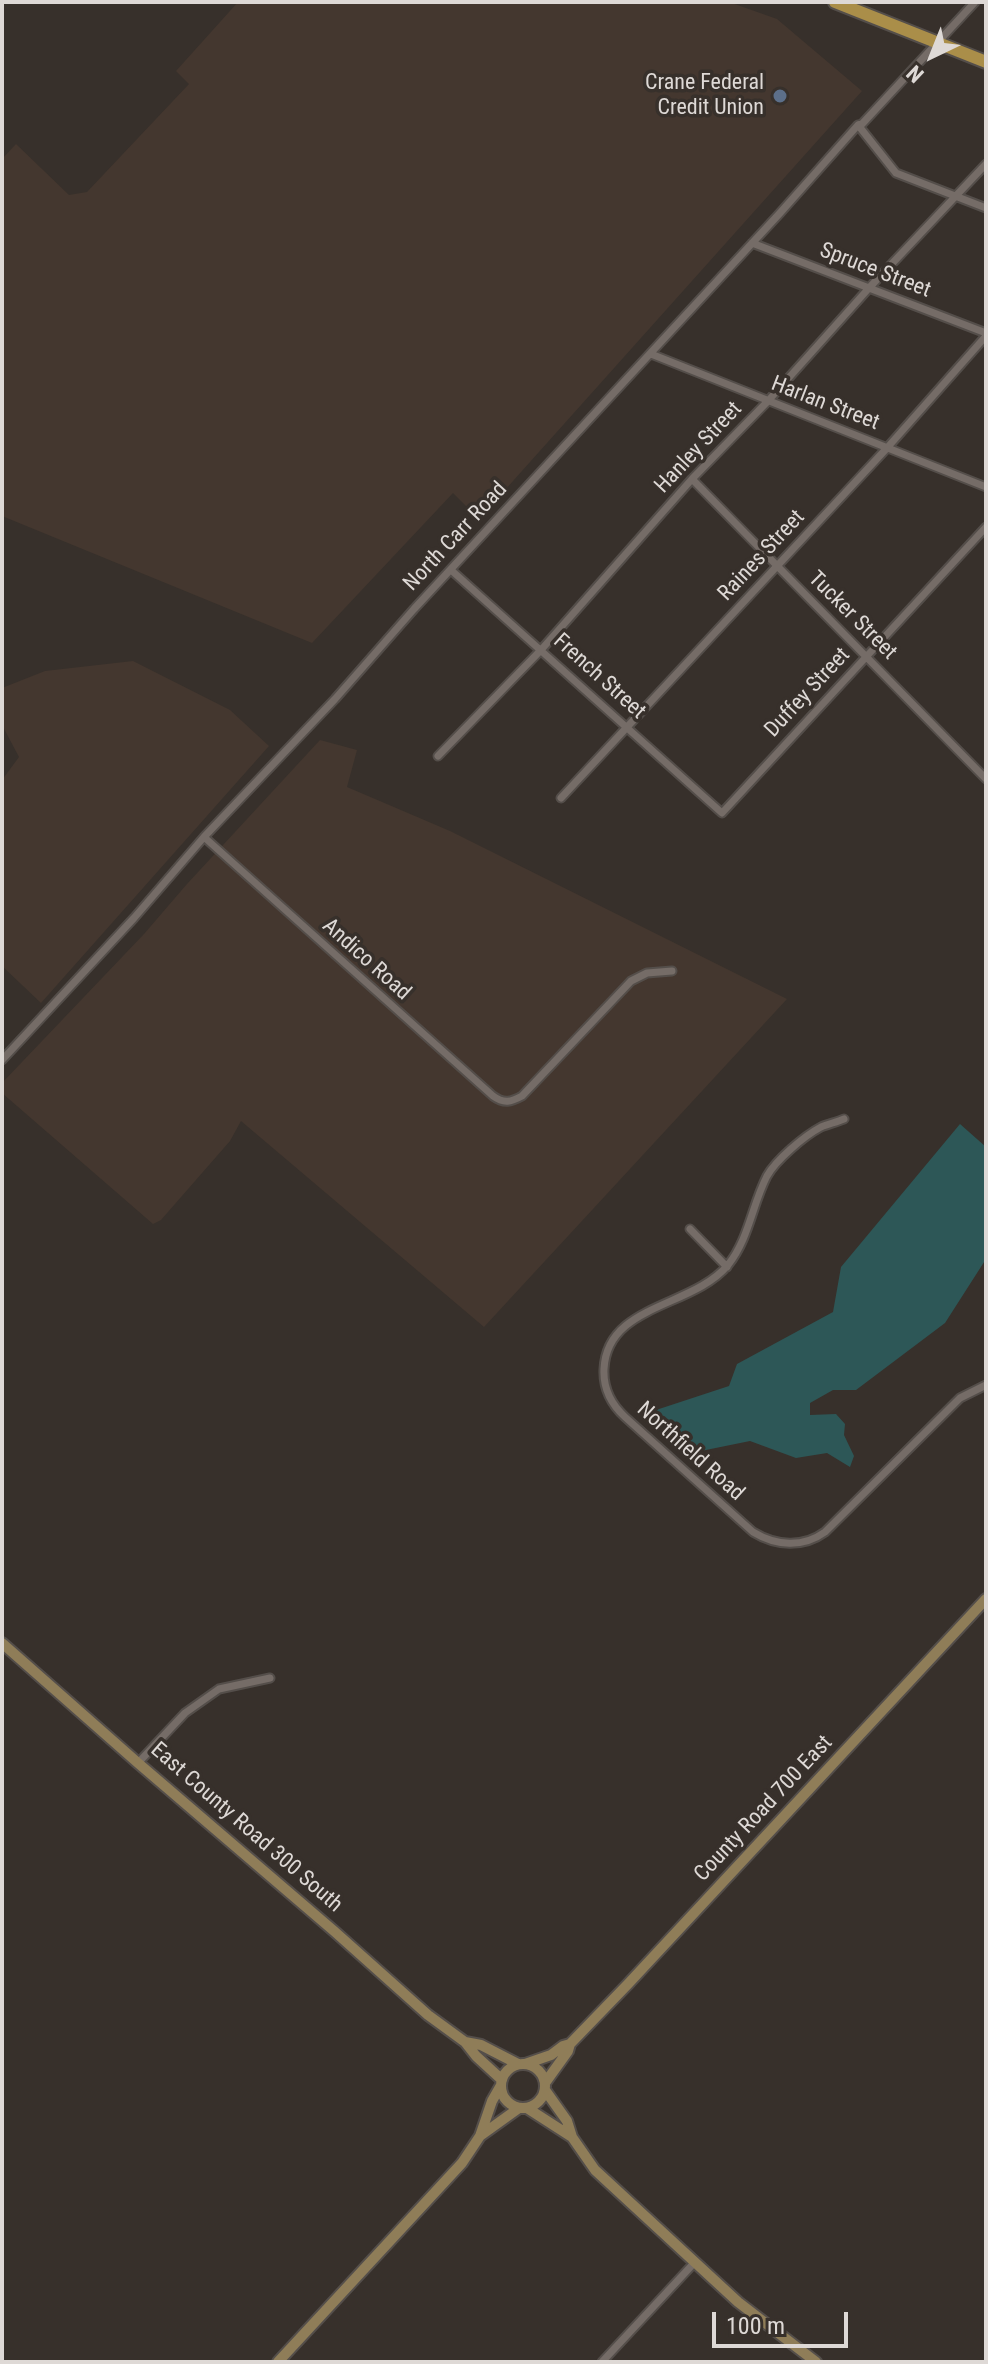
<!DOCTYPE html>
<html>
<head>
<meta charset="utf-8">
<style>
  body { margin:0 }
  #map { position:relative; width:988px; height:2364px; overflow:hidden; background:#37302b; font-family:"Roboto Condensed",sans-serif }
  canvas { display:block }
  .frame { position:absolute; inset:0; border:4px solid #ded9d6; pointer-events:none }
  .north { position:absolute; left:892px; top:16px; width:80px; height:80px; -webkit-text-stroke:6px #37302b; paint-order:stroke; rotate:223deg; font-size:22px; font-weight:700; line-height:32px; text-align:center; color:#ded9d6 }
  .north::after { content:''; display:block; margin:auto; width:28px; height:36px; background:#ded9d6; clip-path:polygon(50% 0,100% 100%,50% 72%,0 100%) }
  .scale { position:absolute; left:712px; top:2312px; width:136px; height:36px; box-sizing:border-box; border:4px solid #ded9d6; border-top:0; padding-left:10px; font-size:24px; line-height:28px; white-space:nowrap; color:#ded9d6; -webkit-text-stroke:6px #37302b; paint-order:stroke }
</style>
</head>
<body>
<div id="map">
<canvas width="988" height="2364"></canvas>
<div class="frame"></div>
<div class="north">N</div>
<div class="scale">100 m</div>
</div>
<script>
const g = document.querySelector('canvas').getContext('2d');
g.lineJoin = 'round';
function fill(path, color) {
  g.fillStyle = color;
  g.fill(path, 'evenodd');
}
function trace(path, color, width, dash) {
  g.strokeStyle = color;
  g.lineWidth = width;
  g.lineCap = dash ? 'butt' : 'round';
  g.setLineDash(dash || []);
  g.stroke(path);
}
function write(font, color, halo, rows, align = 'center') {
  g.font = font + ' "Roboto Condensed",sans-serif';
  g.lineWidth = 7;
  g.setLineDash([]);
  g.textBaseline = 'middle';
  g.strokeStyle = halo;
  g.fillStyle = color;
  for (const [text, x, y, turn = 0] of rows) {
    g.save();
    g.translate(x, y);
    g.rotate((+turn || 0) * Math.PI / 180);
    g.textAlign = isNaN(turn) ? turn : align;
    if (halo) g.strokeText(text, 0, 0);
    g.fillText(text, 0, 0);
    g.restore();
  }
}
const built = new Path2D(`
  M238,2H729L777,19L862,91L479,519L453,493L312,643L2,516V159L16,144L69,195L87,192L189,84L176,71Z
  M133,661L230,710L269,746L41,1003L2,966V780L19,757L2,725V688L45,671Z
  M320,740L357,750L347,787L450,831L787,999L484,1327L241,1121L230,1141L161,1220L153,1224L2,1093V1083L144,934L187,884Z`);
const water = new Path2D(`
  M960,1124L986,1147V1259L945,1323L856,1390H833L810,1403V1415L836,1414L845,1424L844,1435L854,1456L850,1467L827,1453L796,1458L750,1441L696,1452L675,1444L654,1425L656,1410L729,1386L737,1364L833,1312L841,1267Z`);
const street = new Path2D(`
  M858,125L896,173L986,208
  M752,243L986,333
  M651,354L986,487
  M692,479L986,779
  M451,570L722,813L986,527
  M438,756L541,650L692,479L768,401L869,288L986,164
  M561,798L887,448L986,336
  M204,837L493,1096C504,1104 511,1102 522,1096L631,981L647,973L672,971
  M2,1060L134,918L204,837L335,699L414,609L780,213L858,125L862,124L975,2
  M844,1119C837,1122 828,1124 821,1127C804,1136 776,1160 767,1176C752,1205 749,1239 728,1265C692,1308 607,1304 604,1369C603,1389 611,1404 625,1417L753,1532C776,1546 803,1548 825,1532L960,1398L986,1385
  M690,1229L727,1267
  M138,1763L185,1713L219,1689L270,1678
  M602,2362L695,2262`);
const secondary = new Path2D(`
  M2,1643L138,1763L334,1931L428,2015L465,2042L476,2056L501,2079
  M465,2042L481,2045L518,2064
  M501 2086a22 22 0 1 1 44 0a22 22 0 1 1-44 0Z
  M525,2064L551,2055L563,2046L570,2044
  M545,2083L568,2051L570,2044L628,1984L986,1599
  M545,2090L567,2121L572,2137L595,2170L738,2302L816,2362
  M527,2108L572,2137
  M480,2136L492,2101L500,2087
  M278,2362L462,2163L480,2136L519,2108`);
const primary = new Path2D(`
  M835,2L986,62`);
const markers = [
  [780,96,8,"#5c6f8a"]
];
const poiNames = [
  ["Crane Federal",764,83],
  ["Credit Union",764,108]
];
const streetNames = [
  ["Spruce Street",875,271,21],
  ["Harlan Street",825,404,21],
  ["Hanley Street",699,448,-47],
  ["North Carr Road",456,537,-47],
  ["Raines Street",762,556,-47],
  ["Tucker Street",852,616,45],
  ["French Street",599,677,42],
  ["Duffey Street",808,693,-47],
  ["Andico Road",366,960,42],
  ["Northfield Road",690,1452,42],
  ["County Road 700 East",764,1809,-47],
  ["East County Road 300 South",246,1828,41]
];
fill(built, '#44372f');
fill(water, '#2d5757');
trace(street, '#544e4a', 11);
trace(secondary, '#544e4a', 14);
trace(primary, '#544e4a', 16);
trace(street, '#756c67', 7);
trace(secondary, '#8f7d58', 10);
trace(primary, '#aa8e49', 12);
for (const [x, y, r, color] of markers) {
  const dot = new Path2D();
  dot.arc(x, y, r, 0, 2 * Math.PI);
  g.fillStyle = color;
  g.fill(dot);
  trace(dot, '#37302b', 3);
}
write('22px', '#ded9d6', '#37302b', poiNames, 'right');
write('22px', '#ded9d6', '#37302b', streetNames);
</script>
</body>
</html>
